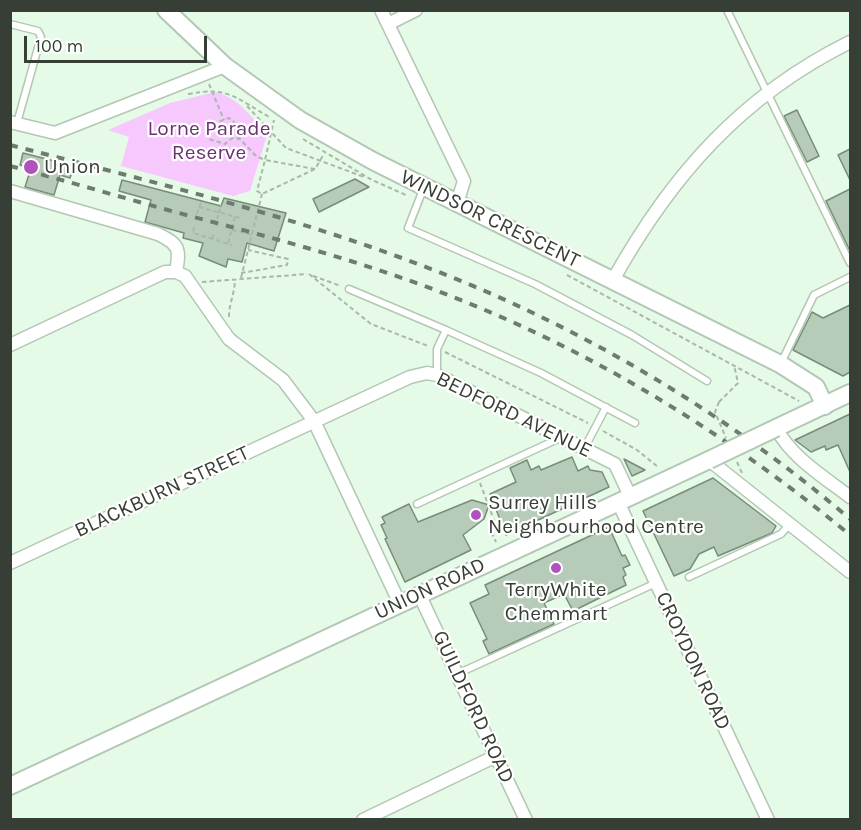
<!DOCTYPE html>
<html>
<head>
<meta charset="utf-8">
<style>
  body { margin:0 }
  #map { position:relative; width:861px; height:830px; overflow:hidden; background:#e5fbe7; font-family:Karla,sans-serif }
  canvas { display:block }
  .frame { position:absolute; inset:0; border:12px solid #363e36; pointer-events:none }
  .scale { position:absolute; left:24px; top:36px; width:183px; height:27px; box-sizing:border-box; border:3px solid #363e36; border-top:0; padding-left:8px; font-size:18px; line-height:21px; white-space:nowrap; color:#363e36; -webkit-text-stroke:4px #fff; paint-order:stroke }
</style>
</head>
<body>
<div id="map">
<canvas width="861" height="830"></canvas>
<div class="frame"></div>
<div class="scale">100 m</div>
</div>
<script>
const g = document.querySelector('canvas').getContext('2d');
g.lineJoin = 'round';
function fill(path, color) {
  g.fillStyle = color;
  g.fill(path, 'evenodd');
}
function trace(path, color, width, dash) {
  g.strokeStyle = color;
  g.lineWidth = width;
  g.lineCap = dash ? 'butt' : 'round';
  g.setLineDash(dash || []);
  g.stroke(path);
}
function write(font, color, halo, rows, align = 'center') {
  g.font = font + ' Karla,sans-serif';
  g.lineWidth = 4.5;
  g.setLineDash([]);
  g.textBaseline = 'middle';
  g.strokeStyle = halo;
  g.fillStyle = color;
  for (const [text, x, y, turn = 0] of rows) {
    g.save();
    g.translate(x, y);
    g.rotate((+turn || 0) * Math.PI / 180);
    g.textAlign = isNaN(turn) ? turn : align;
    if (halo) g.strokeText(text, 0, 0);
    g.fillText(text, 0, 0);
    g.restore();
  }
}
const green = new Path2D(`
  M215,92C239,98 252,117 267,135L250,191L233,196L121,166L129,137L108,130L170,103Z`);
const building = new Path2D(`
  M797,110L819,156L807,162L784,116Z
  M850,149V180L838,155Z
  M23,153L74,166L70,178L60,175L54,195L25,187L31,168L20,165Z
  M355,179L369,187L319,212L313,199Z
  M122,180L221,206L224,198L286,213L274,251L247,243L242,262L228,259L226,267L199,256L203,243L183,238L184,233L145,222L151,200L119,191Z
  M850,189V251L826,201Z
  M850,305V372L843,376L793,350L812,312L823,318Z
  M850,414V472L838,445L826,450L825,446L811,452L795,440Z
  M572,457L578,471L588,466L590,470L602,472L609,487L506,535L490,494L516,482L510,468L527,460L531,470L539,466L541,470Z
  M624,459L645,470L632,476Z
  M713,478L776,526L772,533L718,556L714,547L699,554L690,569L674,576L643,511Z
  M472,500L489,505L484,519L463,535L471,550L405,582L385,539L387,538L381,525L385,523L382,517L409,504L418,522Z
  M609,527L622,556L625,555L630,565L623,568L626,575L623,577L626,585L573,611L564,594L544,603L554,624L489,654L483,641L487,639L470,603L489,594L485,585Z`);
const path = new Path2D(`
  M209,84L224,120
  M188,94C229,86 237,99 271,118
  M247,106L286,148L364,177
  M240,139L234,122L229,118L209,125V139L225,144L232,138L240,139L256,156L265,160L274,120
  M303,139L372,180L406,195
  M315,169L265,160L257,191L262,194L315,169L324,154
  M199,207L240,218
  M219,213L221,205
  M197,214L202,200
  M217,219L219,213
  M194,227L193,233L232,245
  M232,230L252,235
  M212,239L214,233
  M228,243L235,217
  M241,273L287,265L288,259L248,250
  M309,274L371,324L428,346
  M567,275L799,401
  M313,276L341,286
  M241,278L262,194
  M202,282L307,274
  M229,317C229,303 235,293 235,279
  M445,352L588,423
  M719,402L738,383L734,365
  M603,431L637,450L658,467
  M480,483L494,520L491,531L496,542`);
const lane = new Path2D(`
  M727,10L850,263
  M10,24L38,31L41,37L17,123
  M424,187L408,228L535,284L632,335L707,381
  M349,289L446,330
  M781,363L814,295L850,277
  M437,375V349L446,330L541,373L635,423
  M584,449L606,407
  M417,504L560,438
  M689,577L781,534L790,524
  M457,674L656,583`);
const street = new Path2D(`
  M381,10L464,181L457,203
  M388,24L416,10
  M10,122L55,133L225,66
  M10,191L158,234C180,245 180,249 176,272
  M613,280C671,176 741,96 850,42
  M10,345L165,272H176L185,276L229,339L283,380L314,421L400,604
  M776,428C792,458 824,477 850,497
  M709,460L850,572
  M618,502L768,820
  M10,563L410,377L427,373L437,375L615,464L630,496
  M419,594L526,820
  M363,820L496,756`);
const secondary = new Path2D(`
  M166,10L225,66L300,120L373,161L780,364L816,387L825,406
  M776,428L850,393
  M10,786L709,460`);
const rail = new Path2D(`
  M10,145C164,185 319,222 466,283C603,340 737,422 850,519
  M10,166C71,182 130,200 190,216C277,239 364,262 448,295C595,352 729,435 850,535`);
const pathBridge = new Path2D(`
  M719,402L715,412L726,438
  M737,462L742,473`);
const secondaryBridge = new Path2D(`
  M709,460L776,428`);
const markers = [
  [31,167,8,"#b052bc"],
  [476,515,6,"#b052bc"],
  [556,568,6,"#b052bc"]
];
const parkNames = [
  ["Lorne Parade",209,129],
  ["Reserve",209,153]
];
const poiNames = [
  ["Union",44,167],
  ["Surrey Hills",488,503],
  ["Neighbourhood Centre",488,527],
  ["TerryWhite",556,590,"center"],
  ["Chemmart",556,614,"center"]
];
const streetNames = [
  ["WINDSOR CRESCENT",490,219,26],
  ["BEDFORD AVENUE",514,415,26],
  ["BLACKBURN STREET",162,492,-25],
  ["UNION ROAD",430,589,-25],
  ["CROYDON ROAD",693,661,65],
  ["GUILDFORD ROAD",473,707,65]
];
fill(green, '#f7c8fd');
fill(building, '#b6cbb8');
trace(building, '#788c7a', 1.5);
trace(lane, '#b2c7b4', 9);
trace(street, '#b2c7b4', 15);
trace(secondary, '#b2c7b4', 20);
trace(path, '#a8b9a9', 2, [4.5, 3]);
trace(lane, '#fff', 6);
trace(street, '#fff', 12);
trace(secondary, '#fff', 16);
trace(rail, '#6f7b6f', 4, [8, 8]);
trace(secondaryBridge, '#b2c7b4', 20, []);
trace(pathBridge, '#a8b9a9', 2, [4.5, 3]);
trace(secondaryBridge, '#fff', 16);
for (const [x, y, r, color] of markers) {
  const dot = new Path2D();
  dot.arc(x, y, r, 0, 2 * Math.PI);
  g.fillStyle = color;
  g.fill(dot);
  trace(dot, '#fff', 2);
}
write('21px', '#6b3172', '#fff', parkNames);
write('21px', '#363e36', '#fff', poiNames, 'left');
write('21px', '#363e36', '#fff', streetNames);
</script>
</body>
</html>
